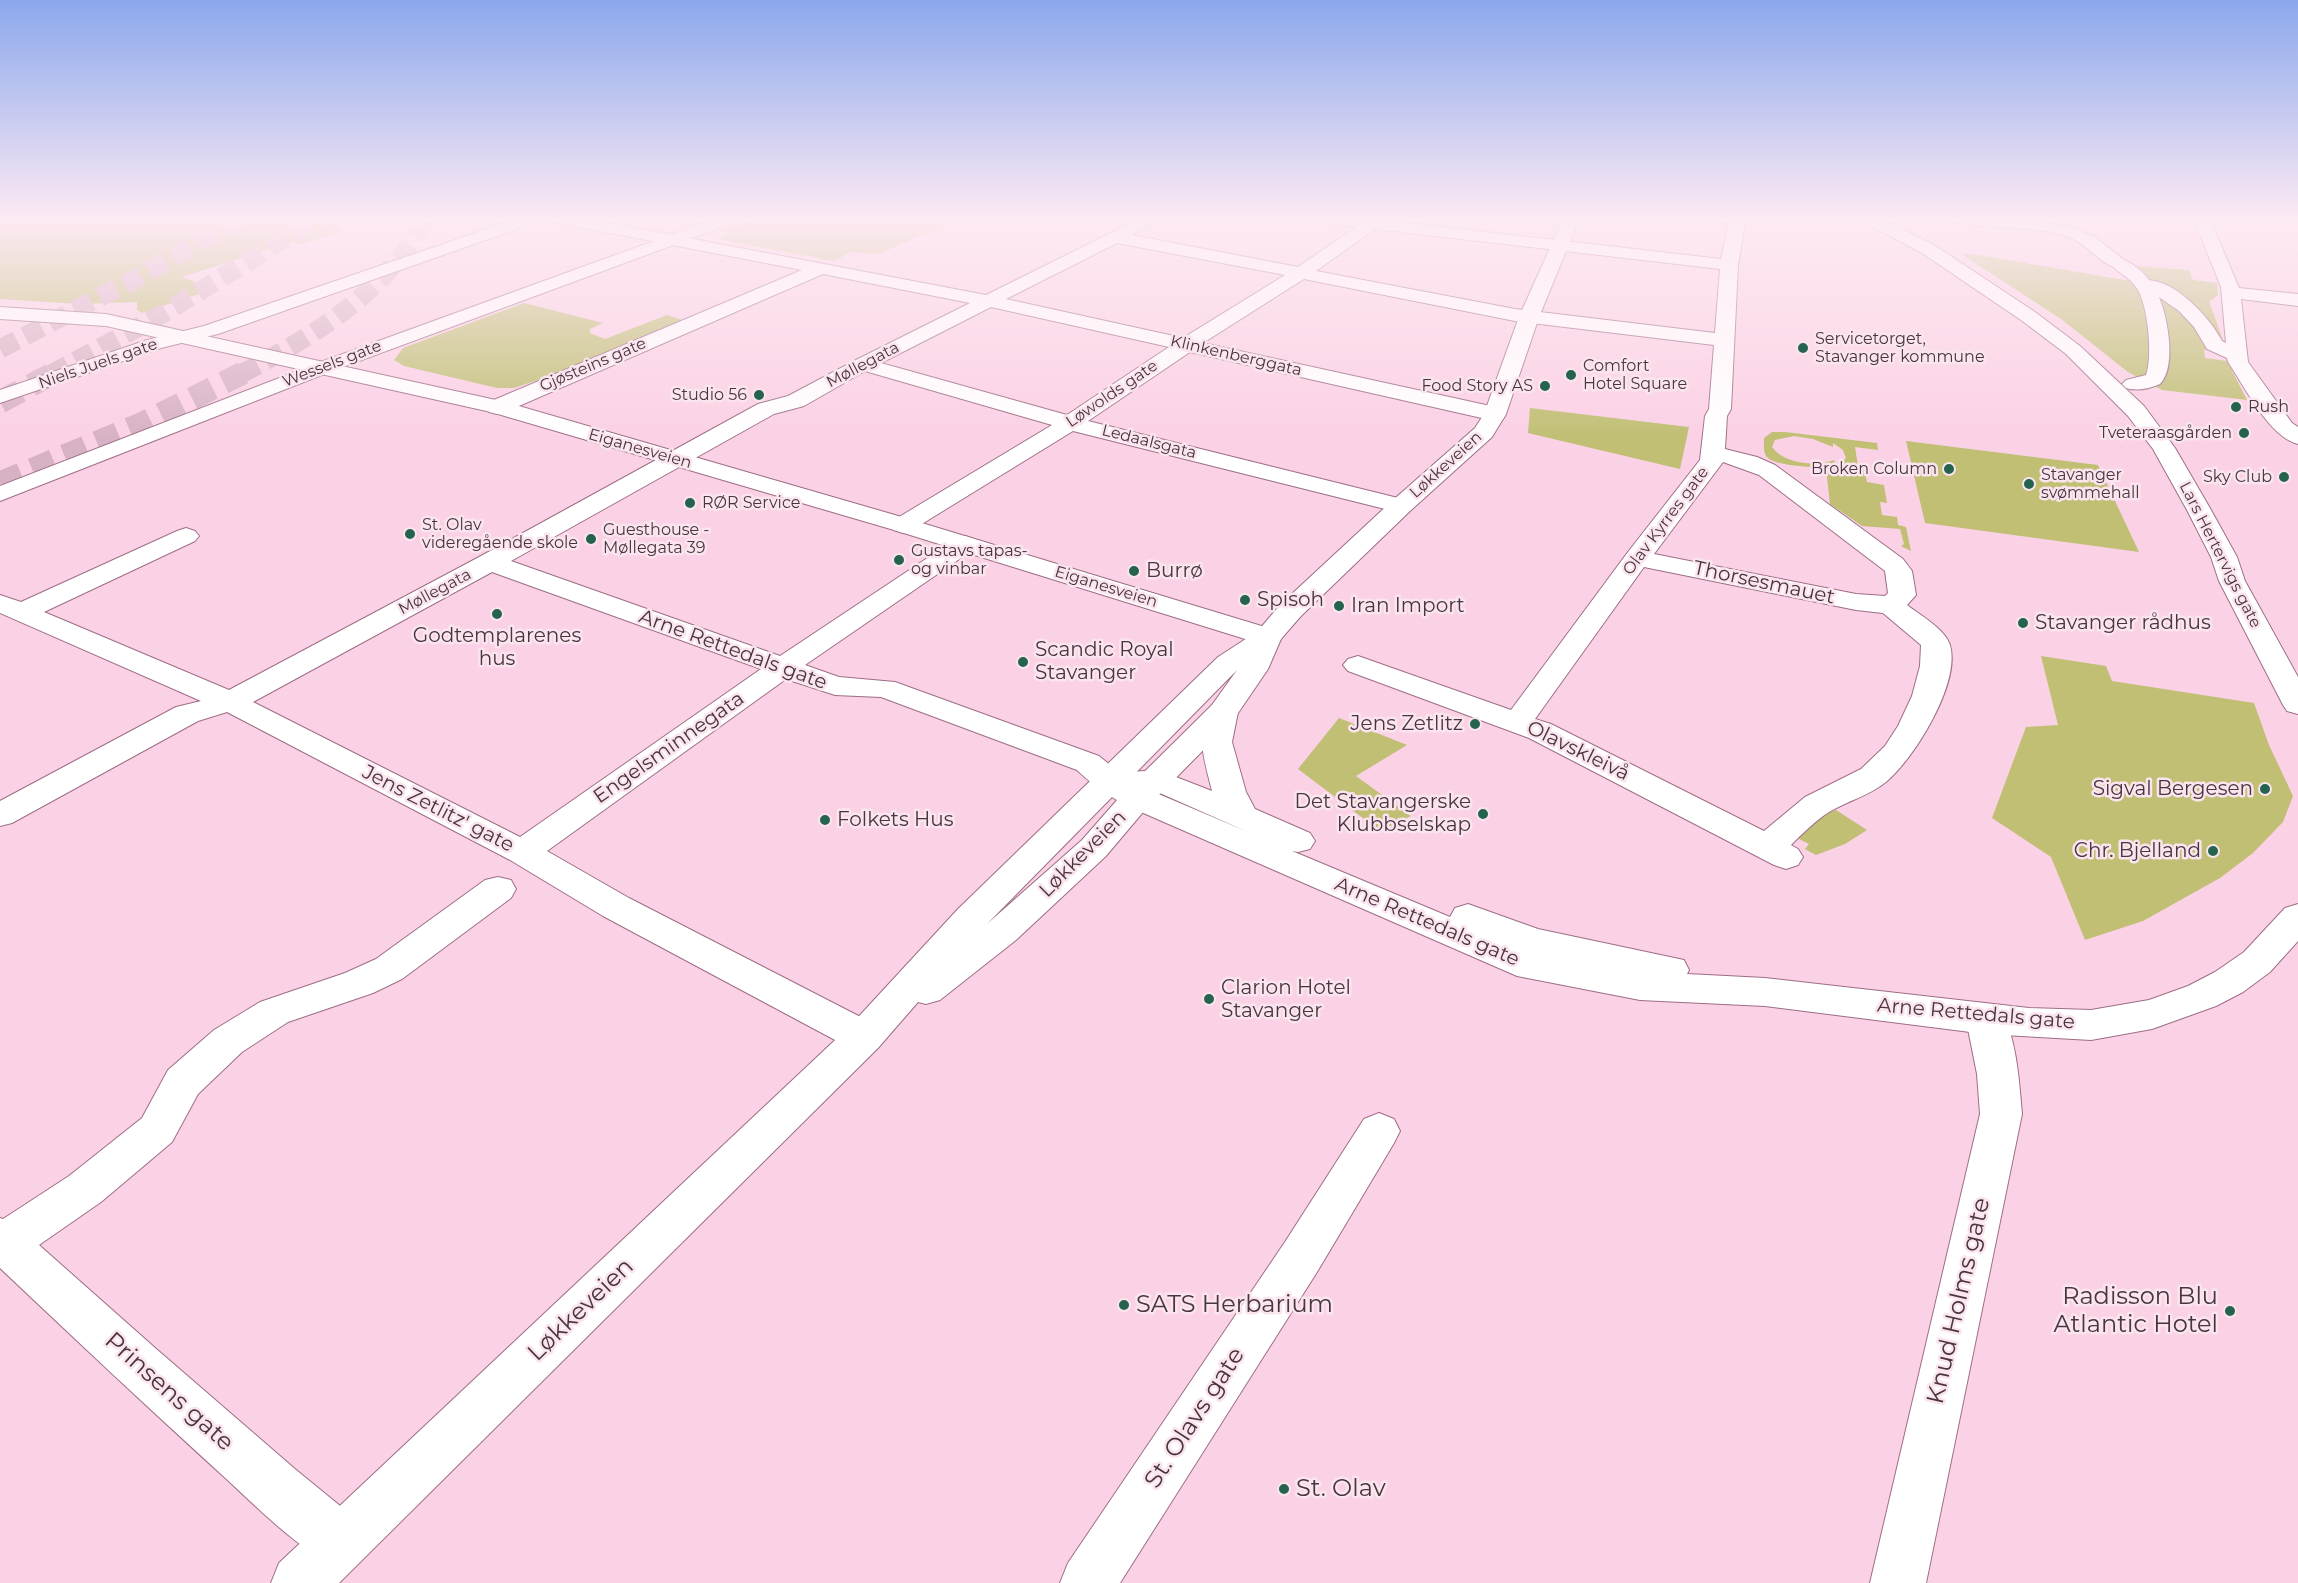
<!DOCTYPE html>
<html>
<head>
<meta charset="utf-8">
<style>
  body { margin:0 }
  canvas { display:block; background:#fbd1e5 }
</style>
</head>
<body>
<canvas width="2298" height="1583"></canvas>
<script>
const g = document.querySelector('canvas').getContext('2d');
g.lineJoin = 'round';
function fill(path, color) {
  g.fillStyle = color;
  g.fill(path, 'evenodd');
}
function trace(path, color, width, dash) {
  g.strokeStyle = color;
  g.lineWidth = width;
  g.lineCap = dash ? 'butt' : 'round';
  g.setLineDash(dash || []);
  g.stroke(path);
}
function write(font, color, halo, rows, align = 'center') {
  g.font = font + ' Montserrat,sans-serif';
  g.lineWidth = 5;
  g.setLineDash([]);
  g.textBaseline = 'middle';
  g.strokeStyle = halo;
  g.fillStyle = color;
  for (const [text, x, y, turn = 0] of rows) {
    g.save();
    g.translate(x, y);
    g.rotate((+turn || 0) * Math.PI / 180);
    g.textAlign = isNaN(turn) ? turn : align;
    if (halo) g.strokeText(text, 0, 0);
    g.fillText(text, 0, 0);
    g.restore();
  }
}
const green = new Path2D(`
  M0,217H390H364L337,224L340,232L301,244L293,242L285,244L182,277L214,289L142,313L137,310V302L79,304L0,299Z
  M758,217H965L878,254L851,252L834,261L717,239L728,235L724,229Z
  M1961,254L1979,255L2124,280L2152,281L2133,266L2189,270L2193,280L2217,283L2218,295L2210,301V304L2225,346L2204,350L2205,358L2227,361L2247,400L2162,390L2128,372L2061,319Z
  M524,303L603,323L590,329V333L605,339L667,315L685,321L547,377L514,388H497L404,366L394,360L403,348Z
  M1530,408L1689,427L1680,469L1528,433Z
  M1772,432H1785L1877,443L1878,450L1855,447L1858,466L1864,467L1867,482L1884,485L1887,503L1880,502L1882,515L1897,517L1898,525L1906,527L1911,551L1901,546L1904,544L1900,529L1862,526L1830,504L1826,468C1814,467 1774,466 1767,457C1763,453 1764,443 1764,438ZM1794,436L1813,439L1833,447V443L1843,450L1846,458L1836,465L1834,460C1816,467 1784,464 1772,447L1775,440Z
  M1906,441L2098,465L2139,552L1925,523Z
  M2041,656L2106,666L2112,681L2254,703L2269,745L2293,796L2283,822L2253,853L2220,878L2143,921L2085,940L2051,857L1992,818L2026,727L2058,725Z
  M1339,718L1407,745L1356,776L1411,816L1380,831L1298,769Z
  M1836,810L1867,830L1845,844L1816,855L1805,849L1809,844L1797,838L1805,822Z`);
const motorwayTunnelFar1 = new Path2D(`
  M0,349L137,278L241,217
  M51,374L159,316L321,217
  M241,374C313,336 388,292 426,217`);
const motorwayTunnel = new Path2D(`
  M0,402L54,373
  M0,483L141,424L243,373`);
const pedestrian = new Path2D(`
  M2120,259C2134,262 2148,276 2155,289C2167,309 2178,366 2160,384C2149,389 2137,391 2126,388L2122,384L2126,380L2146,375C2153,356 2148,303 2136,287C2129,277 2118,273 2111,264L2114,260Z
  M1379,1113L1394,1119L1400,1131L1394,1143L1317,1272L1120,1583H1060L1068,1563L1285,1242L1364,1119Z`);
const minor = new Path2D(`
  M522,217H578L986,295L1143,217H1163L1132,235L1298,267L1356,227L1315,222L1309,220L1307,217H1384L1382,220L1721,259L1730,217H1746L1738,265L1731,409L1727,416L1725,449L1757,457L1775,465L1903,559L1912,571L1916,595L1907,605C1920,615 1945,629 1950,645C1961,683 1914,759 1886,782C1869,796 1847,801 1829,812C1815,821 1803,833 1791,845L1798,849L1803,857L1798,865L1786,869L1774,865L1529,738L1348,671L1343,665L1348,659L1358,656L1511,710L1628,552L1700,460L1705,416L1709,409L1714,345L1515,321L1304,279L1203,343L1495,407L1503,409L1506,414L1503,419L1495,421L1190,352L1088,421L1410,501L1413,506L1410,511L1401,513L1073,431L912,530L903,533L894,530L890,525L894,520L1052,425L865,371L804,406L774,414L511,561L780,656L956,539L965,536L974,539L978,544L974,549L805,665L839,677L895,682L1099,756L1121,774L1125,781L1121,788C1100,793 1091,783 1077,770L881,697L835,695L786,679L547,851L629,898L878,1026L884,1037L878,1048L864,1052L850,1048L603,916L510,860L227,712L198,721L12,823L0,826V801L176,707L201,701L0,613V595L21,602L177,531L186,528L195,531L199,536L195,541L44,612L229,690L481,556L758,404L788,396L856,360L970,303L823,274L505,412L497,414L489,412L486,407L489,402L802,270L553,222L545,217L543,220L218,334L161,348L0,403V390L147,340L204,326ZM1375,229L1720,269L1715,333L1515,309L1316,271ZM1117,243L1285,275L1183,338L1006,299ZM991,307L1169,347L1067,415L881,363ZM1723,462L1759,475L1885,571L1888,593L1885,596L1856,594L1654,554ZM1644,567L1856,610L1883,613L1921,645L1920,666L1912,696L1898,726L1885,746L1861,769L1805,797L1764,831L1551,724L1535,719ZM492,572L761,669L520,837L253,702Z
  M1941,217L2030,220L2068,227L2095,237L2129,264L2126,268C2107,273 2089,245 2071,238C2031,223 1985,231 1943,220Z
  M2193,217H2209L2239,288L2298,294V306L2241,299L2248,362L2292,423L2298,427V444C2269,437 2245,387 2228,362L2227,358L2207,349L2194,327L2179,311L2159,297L2138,289L2135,285L2138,281C2170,273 2209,316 2222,341L2226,343L2221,287Z
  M498,877L511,880L516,889L511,898L402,979L373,993L288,1022L242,1052L198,1094L172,1142L101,1202L39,1245L154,1347L295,1469L361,1523L369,1542L361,1561L342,1569C300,1552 255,1505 221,1474C146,1406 73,1337 0,1268V1218L3,1219L69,1176L142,1118L168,1070L214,1030L260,1002L345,973L376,959L485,880Z
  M1986,1004L2000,1008C2017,1039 2019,1080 2022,1114L1926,1583H1870L1980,1114L1977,1074L1966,1019L1972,1008Z`);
const tertiary = new Path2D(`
  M1858,217H1878L1934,245L2035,312L2080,346L2144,406L2175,448L2211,510L2237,557L2245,581L2298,677V714L2287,711L2283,705L2219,581L2211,557L2187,510L2153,449L2128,416L2066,354L2021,320L1922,253L1860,220Z
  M0,307L106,314L505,402L912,520L1278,631L1282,637L1278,643L1268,646L1258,643L894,530L491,412L106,326L0,319Z
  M1223,703L1234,705L1238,712L1232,742L1246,792L1255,809L1310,833L1315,841L1310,849L1298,852L1292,851L1450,917L1455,908L1468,904L1538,929L1684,960L1689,970L1687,974L1765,978L2029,1008L2091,1010L2149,1000L2188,986L2215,972L2244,952L2285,908L2298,904V941L2270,972L2243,992L2216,1006L2152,1029L2091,1040L1986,1034L1765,1006L1640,1000L1517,976L1125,805L1097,788L1093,781L1097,774L1109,771L1117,773L1158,770L1212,791C1205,762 1194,732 1212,705ZM1153,790L1248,832L1149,790Z`);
const secondary = new Path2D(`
  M720,217H743L741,220L332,371L0,501V486L318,363Z
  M1564,217H1580L1539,317L1506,414L1492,437L1410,511L1300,617L1281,639L1268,669L1234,719L1149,805L1106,856L1016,940L940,1000L926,1004L918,1002L878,1048L339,1583H271L279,1563L850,1026L958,909L1218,657L1258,631L1280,605L1392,501L1475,428L1484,414L1519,317ZM1237,670L1212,705L1125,791L1082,840L987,924Z`);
const markers = [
  [1803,348,6,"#26634e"],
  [1571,375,6,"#26634e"],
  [1545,386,6,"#26634e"],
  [759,395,6,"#26634e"],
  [2236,407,6,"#26634e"],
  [2244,433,6,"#26634e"],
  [1949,469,6,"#26634e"],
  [2284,477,6,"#26634e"],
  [2029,484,6,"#26634e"],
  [690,503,6,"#26634e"],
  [410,534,6,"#26634e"],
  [591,539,6,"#26634e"],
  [899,560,6,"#26634e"],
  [1134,571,6,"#26634e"],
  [1245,600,6,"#26634e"],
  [1339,606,6,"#26634e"],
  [497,614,6,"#26634e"],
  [2023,623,6,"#26634e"],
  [1023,662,6,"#26634e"],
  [1475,724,6,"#26634e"],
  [2265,789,6,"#26634e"],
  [1483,814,6,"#26634e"],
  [825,820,6,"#26634e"],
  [2213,851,6,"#26634e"],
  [1209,999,6,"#26634e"],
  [1124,1305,6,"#26634e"],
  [2230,1311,6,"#26634e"],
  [1284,1489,6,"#26634e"]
];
const farPoinames = [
  ["Servicetorget,",1815,339],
  ["Stavanger kommune",1815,357],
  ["Comfort",1583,366],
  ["Hotel Square",1583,384],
  ["Food Story AS",1533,386,"right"],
  ["Studio 56",747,395,"right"],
  ["Rush",2248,407],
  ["Tveteraasgården",2232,433,"right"],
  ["Broken Column",1937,469,"right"],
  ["Stavanger",2041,475],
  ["svømmehall",2041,493],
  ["Sky Club",2272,477,"right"],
  ["RØR Service",702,503],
  ["St. Olav",422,525],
  ["videregående skole",422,543],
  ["Guesthouse -",603,530],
  ["Møllegata 39",603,548],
  ["Gustavs tapas-",911,551],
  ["og vinbar",911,569]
];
const farStreetnames = [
  ["Klinkenberggata",1236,356,13],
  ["Niels Juels gate",98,364,-19],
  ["Wessels gate",332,364,-21],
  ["Gjøsteins gate",593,365,-23],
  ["Møllegata",863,365,-28],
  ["Løwolds gate",1112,394,-34],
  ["Ledaalsgata",1149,442,14],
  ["Eiganesveien",640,449,16],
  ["Løkkeveien",1446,465,-42],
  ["Olav Kyrres gate",1666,521,-53],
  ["Lars Hertervigs gate",2220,555,63],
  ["Eiganesveien",1106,587,17],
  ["Møllegata",435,592,-28]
];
const poiNames = [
  ["Burrø",1146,571],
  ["Spisoh",1257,600],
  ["Iran Import",1351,606],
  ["Stavanger rådhus",2035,623],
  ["Godtemplarenes",497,636,"center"],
  ["hus",497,659,"center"],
  ["Scandic Royal",1035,650],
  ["Stavanger",1035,673],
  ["Jens Zetlitz",1463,724,"right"],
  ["Sigval Bergesen",2253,789,"right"],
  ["Det Stavangerske",1471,802,"right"],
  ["Klubbselskap",1471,825,"right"],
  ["Folkets Hus",837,820],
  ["Chr. Bjelland",2201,851,"right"],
  ["Clarion Hotel",1221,988],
  ["Stavanger",1221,1011]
];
const streetNames = [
  ["Thorsesmauet",1764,583,12],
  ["Arne Rettedals gate",733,650,20],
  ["Engelsminnegata",669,748,-35],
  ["Olavskleivå",1578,751,26],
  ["Jens Zetlitz' gate",438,809,27],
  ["Løkkeveien",1083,854,-45],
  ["Arne Rettedals gate",1427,922,23],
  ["Arne Rettedals gate",1976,1014,5]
];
const nearPoinames = [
  ["Radisson Blu",2218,1297,"right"],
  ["Atlantic Hotel",2218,1325,"right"],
  ["SATS Herbarium",1136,1305],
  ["St. Olav",1296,1489]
];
const nearStreetnames = [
  ["Knud Holms gate",1959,1301,-77],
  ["Løkkeveien",581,1310,-44],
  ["Prinsens gate",169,1392,42],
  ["St. Olavs gate",1195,1418,-57]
];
fill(green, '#c0bf74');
trace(motorwayTunnelFar1, '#d7b2c4', 19, [19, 9]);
trace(motorwayTunnel, '#d7b2c4', 23, [23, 12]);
trace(pedestrian, '#9d6e86', 2);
trace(minor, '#9d6e86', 2);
trace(tertiary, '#9d6e86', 2);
trace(secondary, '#9d6e86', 2);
fill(pedestrian, '#fff');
fill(minor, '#fff');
fill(tertiary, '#fff');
fill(secondary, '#fff');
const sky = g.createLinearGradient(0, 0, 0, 438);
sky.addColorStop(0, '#8ba8ec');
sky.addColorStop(0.5, '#fdeaf3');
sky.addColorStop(1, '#fdeaf300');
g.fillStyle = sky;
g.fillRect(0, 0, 2298, 438);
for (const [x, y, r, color] of markers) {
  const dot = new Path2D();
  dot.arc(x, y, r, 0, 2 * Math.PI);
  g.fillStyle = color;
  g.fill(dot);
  trace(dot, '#fae5ef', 2);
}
write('16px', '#49343f', '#fae5ef', farPoinames, 'left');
write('16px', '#49343f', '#fae5ef', farStreetnames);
write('20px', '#49343f', '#fae5ef', poiNames, 'left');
write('20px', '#49343f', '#fae5ef', streetNames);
write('24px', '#49343f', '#fae5ef', nearPoinames, 'left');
write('24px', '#49343f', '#fae5ef', nearStreetnames);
</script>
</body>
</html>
